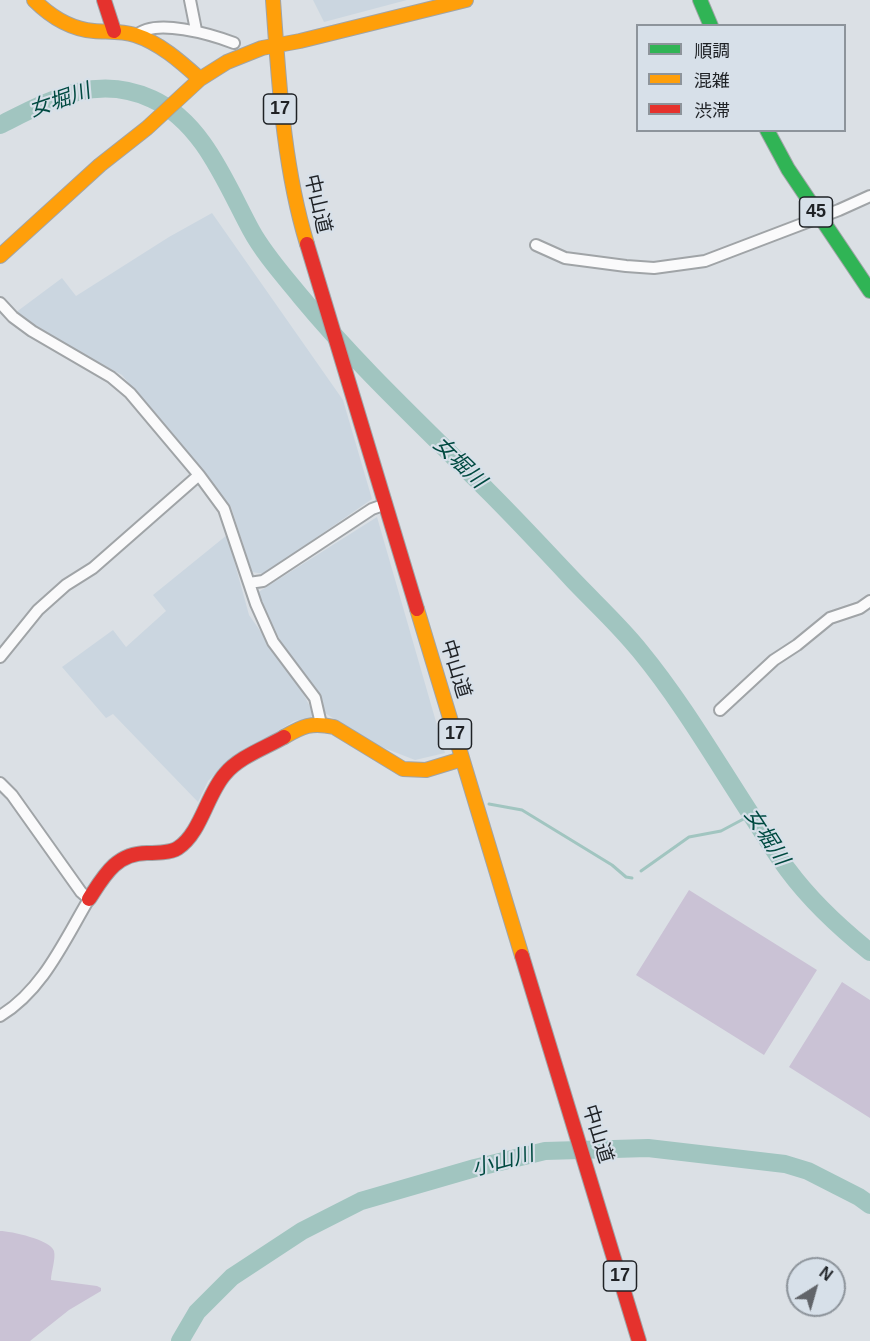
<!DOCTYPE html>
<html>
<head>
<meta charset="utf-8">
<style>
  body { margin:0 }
  #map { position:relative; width:870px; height:1341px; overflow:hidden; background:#dbe0e5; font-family:Arial,"Noto Sans JP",sans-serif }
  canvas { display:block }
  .legend { position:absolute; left:636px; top:24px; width:210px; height:108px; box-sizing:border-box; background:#d7e0e9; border:2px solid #8d949b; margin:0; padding:8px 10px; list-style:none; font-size:18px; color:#1f2226 }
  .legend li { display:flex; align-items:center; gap:12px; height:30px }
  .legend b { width:30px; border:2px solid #8d949b }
  .north { position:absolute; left:786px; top:1257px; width:60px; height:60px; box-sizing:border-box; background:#d7e0e9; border:2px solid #8d949b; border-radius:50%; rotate:37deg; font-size:16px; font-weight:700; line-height:24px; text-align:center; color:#1f2226 }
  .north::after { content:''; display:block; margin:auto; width:21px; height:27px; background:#616469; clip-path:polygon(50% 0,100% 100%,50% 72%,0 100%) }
</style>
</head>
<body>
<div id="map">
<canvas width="870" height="1341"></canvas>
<ul class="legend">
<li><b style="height:8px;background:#30b455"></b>順調</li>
<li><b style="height:8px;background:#ff9f0a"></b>混雑</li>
<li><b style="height:8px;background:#e5322d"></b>渋滞</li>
</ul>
<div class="north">N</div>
</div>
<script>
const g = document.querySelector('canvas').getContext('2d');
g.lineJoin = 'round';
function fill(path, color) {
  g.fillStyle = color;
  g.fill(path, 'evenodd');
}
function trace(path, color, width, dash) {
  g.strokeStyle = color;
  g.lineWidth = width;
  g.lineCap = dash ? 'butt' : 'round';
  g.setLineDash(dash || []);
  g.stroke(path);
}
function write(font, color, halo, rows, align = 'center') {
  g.font = font + ' Arial,"Noto Sans JP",sans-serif';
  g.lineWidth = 4.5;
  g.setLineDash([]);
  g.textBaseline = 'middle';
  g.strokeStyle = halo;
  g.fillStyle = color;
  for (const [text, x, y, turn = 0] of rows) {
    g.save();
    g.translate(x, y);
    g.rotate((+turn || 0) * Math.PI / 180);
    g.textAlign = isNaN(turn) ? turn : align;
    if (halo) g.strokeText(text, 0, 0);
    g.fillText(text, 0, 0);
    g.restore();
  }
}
const built = new Path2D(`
  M313,0H407L324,22Z
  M212,213L343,400L372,499L264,574L252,572L231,507L122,375L27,323L15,313L62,278L76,296L169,237Z
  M377,517L445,753L415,760L374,744L325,713L317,689L287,654L257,593Z
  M227,535L249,615L299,686L314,714L310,718L294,721L226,763L208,781L198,802L113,714L106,718L62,667L113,630L126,647L166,611L153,595Z`);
const green = new Path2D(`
  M689,890L817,970L764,1055L636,975Z
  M842,982L870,1000V1118L789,1067Z
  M0,1231C11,1231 51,1240 54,1251C56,1259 51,1272 51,1280L97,1286L101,1288V1291L69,1310L30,1341H0Z`);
const stream = new Path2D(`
  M489,804L522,810L612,865L626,877L632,878
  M641,871L689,837L721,831L751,815`);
const river = new Path2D(`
  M0,125C50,100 96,73 152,99C203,122 226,184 251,230C264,254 284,276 301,297C359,367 425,428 489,492C518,521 546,551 574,581C596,604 620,626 640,651C682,702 716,761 752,816C764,834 775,853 788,870C811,901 840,928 870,952
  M180,1341L197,1312L232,1277L302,1231L361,1201L475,1168L545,1151L648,1148L785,1164L808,1171L859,1197L870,1205`);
const street = new Path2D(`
  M190,0L196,30
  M136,36C154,17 213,35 234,43
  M536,245L565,258L626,266L654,268L705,261L839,210L870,196
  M0,303L13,317L32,331L111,377L130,393L199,475L224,509L256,604L273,642L315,698L321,724
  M249,583L263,581L372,509L386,504
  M0,657L38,610L66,585L93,568L199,475
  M720,710L774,660L797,645L830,618L860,608L870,601
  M0,783L12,795L81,892L89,899C64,941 43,990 0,1016`);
const fast = new Path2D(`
  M700,0L711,26
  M767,130L788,169L870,291`);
const slow = new Path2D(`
  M34,0C51,17 70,29 94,31C108,32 122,31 135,35C160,43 181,62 200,79
  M273,0C279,82 283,165 307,244
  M0,256L100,165L147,128L200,79L227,62L262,48L300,41L466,0
  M417,609L522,956
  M284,737C303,726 311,722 334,727L403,769L426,770L462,759`);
const jam = new Path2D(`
  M104,0L114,31
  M307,244L417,609
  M89,899C104,876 116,853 147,853C156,853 170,853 178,848C201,833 207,794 225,774C239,757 265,748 284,737
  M522,956L639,1341`);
const shields = [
  [280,109,33],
  [816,212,33],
  [455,734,33],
  [620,1276,33]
];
const shieldNames = [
  ["17",280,109],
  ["45",816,212],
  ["17",455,734],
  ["17",620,1276]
];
const streetNames = [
  ["中山道",317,204,77],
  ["中山道",455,669,73],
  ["中山道",597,1134,73]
];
const waterNames = [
  ["女堀川",60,101,-19],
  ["女堀川",459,463,44],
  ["女堀川",766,837,57],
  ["小山川",503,1162,-15]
];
fill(built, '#cbd6e0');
fill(green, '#cac2d5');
trace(stream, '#a1c5c0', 3);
trace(river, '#a1c5c0', 18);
trace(street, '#a0a4a7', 14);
trace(fast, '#a0a4a7', 16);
trace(slow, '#a0a4a7', 16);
trace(jam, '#a0a4a7', 16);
trace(street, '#fafafb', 10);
trace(fast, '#30b455', 14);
trace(slow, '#ff9f0a', 14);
trace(jam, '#e5322d', 14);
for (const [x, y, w] of shields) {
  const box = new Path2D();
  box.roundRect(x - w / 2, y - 15, w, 30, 4.5);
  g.fillStyle = '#d7e0e9';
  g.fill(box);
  trace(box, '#1f2226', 1.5);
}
write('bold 18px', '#1f2226', null, shieldNames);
write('20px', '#1f2226', '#d7e0e9', streetNames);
write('italic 21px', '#004a41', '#d7e0e9', waterNames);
</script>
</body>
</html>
